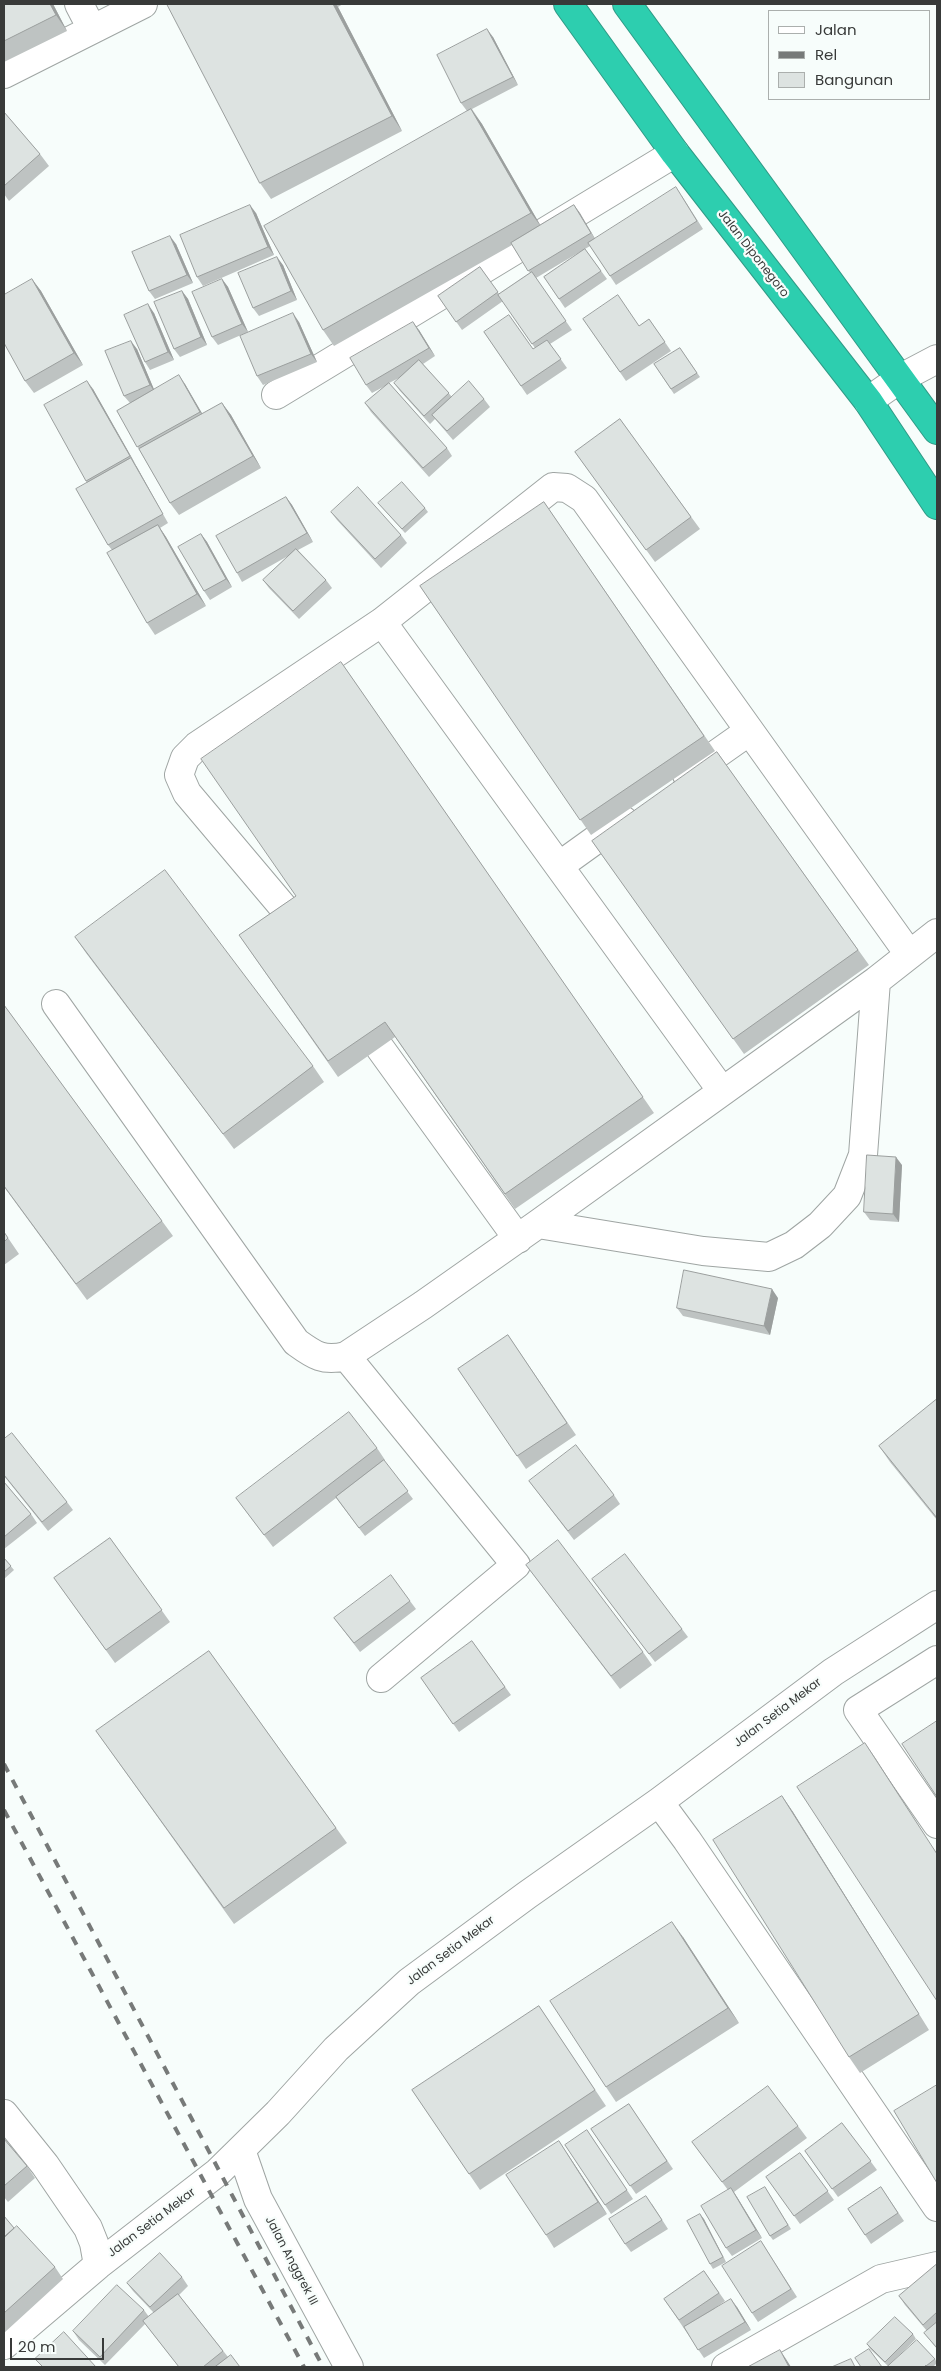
<!DOCTYPE html>
<html>
<head>
<meta charset="utf-8">
<style>
  body { margin:0 }
  #map { position:relative; width:941px; height:2371px; overflow:hidden; background:#f7fdfb; font-family:Poppins,sans-serif }
  canvas { display:block }
  .frame { position:absolute; inset:0; border:5px solid #383a39; pointer-events:none }
  .legend { position:absolute; left:768px; top:10px; width:162px; height:90px; box-sizing:border-box; background:#f7fdfb; border:1px solid #abafad; margin:0; padding:6px 9px; list-style:none; font-size:15px; color:#383a39 }
  .legend li { display:flex; align-items:center; gap:10px; height:25px }
  .legend b { width:25px; border:1px solid #abafad }
  .scale { position:absolute; left:10px; top:2338px; width:94px; height:22px; box-sizing:border-box; border:2px solid #383a39; border-top:0; padding-left:6px; font-size:15px; line-height:18px; white-space:nowrap; color:#383a39; -webkit-text-stroke:4px #f7fdfb; paint-order:stroke }
</style>
</head>
<body>
<div id="map">
<canvas width="941" height="2371"></canvas>
<div class="frame"></div>
<ul class="legend">
<li><b style="height:6px;background:#fff"></b>Jalan</li>
<li><b style="height:6px;background:#777a79"></b>Rel</li>
<li><b style="height:14px;background:#dde3e1"></b>Bangunan</li>
</ul>
<div class="scale">20 m</div>
</div>
<script>
const g = document.querySelector('canvas').getContext('2d');
g.lineJoin = 'round';
function trace(path, color, width, dash) {
  g.strokeStyle = color;
  g.lineWidth = width;
  g.lineCap = dash ? 'butt' : 'round';
  g.setLineDash(dash || []);
  g.stroke(path);
}
function fill(path, color) {
  g.fillStyle = color;
  g.fill(path, 'evenodd');
}
function write(font, color, halo, rows, align = 'center') {
  g.font = font + ' Poppins,sans-serif';
  g.lineWidth = 4.5;
  g.setLineDash([]);
  g.textBaseline = 'middle';
  g.strokeStyle = halo;
  g.fillStyle = color;
  for (const [text, x, y, turn = 0] of rows) {
    g.save();
    g.translate(x, y);
    g.rotate((+turn || 0) * Math.PI / 180);
    g.textAlign = isNaN(turn) ? turn : align;
    if (halo) g.strokeText(text, 0, 0);
    g.fillText(text, 0, 0);
    g.restore();
  }
}
const minor = new Path2D(`
  M79,4L92,29
  M4,74L143,4
  M276,395L675,153
  M868,401L901,378L937,359
  M382,622L722,1091
  M687,775L748,732
  M559,866L623,820
  M294,920L187,793L179,775L185,758L197,746L382,622L553,487L567,488L584,499L909,954
  M56,1004L296,1342C314,1355 323,1362 346,1356L423,1305L538,1224L876,981L937,933
  M380,1048L518,1239
  M538,1224L703,1251L769,1257L794,1245L820,1225L847,1196L863,1155L876,981
  M346,1356L516,1565L381,1678
  M937,1660L858,1710L937,1824
  M659,1802L687,1840L937,2207
  M4,2114L45,2165L88,2228L94,2243L98,2265
  M241,2150L258,2199L349,2367
  M4,2345L98,2265L218,2172L278,2113L336,2049L409,1982L527,1895L659,1802L833,1672L937,1605
  M726,2367L881,2279L937,2266`);
const highway = new Path2D(`
  M568,4L675,153L868,401L937,505
  M627,4L937,430`);
const rail = new Path2D(`
  M4,1764L323,2367
  M4,1810L304,2367`);
const wall = new Path2D(`
  M4,4H53L67,31L4,62Z
  M167,4H343L338,7L402,131L271,199L260,183Z
  M493,37L518,85L472,109L482,124L540,225L574,205L595,239L682,196L703,229L616,285L590,246L585,249L607,279L565,308L544,277L583,250L536,278L572,330L550,344L567,368L527,395L484,332L533,349L535,348L503,301L462,330L438,296L480,267L499,294L530,273L512,245L334,346L323,330L467,111L461,103Z
  M4,112L40,154L49,166L9,201L4,194Z
  M256,213L274,255L203,286L197,277Z
  M176,244L193,283L155,299L149,291Z
  M283,265L297,300L259,316L253,308Z
  M32,279L41,291L83,365L34,393L25,381Z
  M222,279L228,287L248,332L218,345L212,337Z
  M182,291L188,299L207,345L180,357L174,349Z
  M154,313L174,360L150,370L145,362Z
  M583,319L640,326L649,319L671,351L626,381Z
  M299,322L317,362L263,385L257,376Z
  M419,330L435,356L423,364L452,397L484,399L490,407L453,440L435,419L430,424L400,391L394,383L401,377L389,383L447,448L452,456L429,477L371,412L365,403L385,386L372,393L366,385Z
  M680,348L700,377L674,394L654,364Z
  M137,349L154,390L185,384L202,414L222,403L231,415L261,468L179,515L170,503L117,411L130,403L124,396Z
  M93,389L168,523L160,528L166,537L206,606L155,635L147,623L112,550L108,545L86,481Z
  M620,419L700,529L655,562L575,452Z
  M286,497L292,505L313,542L298,550L326,580L332,588L299,619L269,588L263,580L288,556L242,582L237,573Z
  M544,502L715,751L591,835L420,586Z
  M378,503L425,508L428,512L405,533Z
  M331,512L401,535L407,543L381,568L337,520Z
  M201,534L207,542L232,587L210,600L204,591Z
  M341,662L654,1113L515,1209L395,1037L338,1077L239,935L296,896Z
  M717,752L869,965L744,1054L592,841Z
  M75,937L313,1066L324,1082L234,1149L86,953Z
  M4,1005L173,1236L87,1300L4,1187Z
  M902,1165L899,1222L870,1220L864,1212Z
  M4,1232L19,1254L4,1265Z
  M778,1298L770,1335L683,1316L677,1308Z
  M508,1335L576,1435L526,1469L458,1369Z
  M937,1399V1520L890,1462L879,1446Z
  M4,1439L67,1502L73,1510L48,1531L4,1476Z
  M377,1448L385,1460L384,1461L413,1499L365,1536L336,1498L273,1547L236,1498Z
  M529,1481L614,1495L620,1504L574,1540Z
  M4,1482L31,1514L37,1523L4,1549Z
  M110,1538L170,1622L115,1663L54,1578Z
  M4,1558L14,1570L4,1579Z
  M526,1565L643,1652L652,1665L620,1689Z
  M592,1579L682,1629L688,1637L655,1662Z
  M410,1601L416,1609L360,1652L334,1618Z
  M472,1641L511,1695L459,1732L421,1678Z
  M209,1651L347,1843L234,1924L96,1731Z
  M782,1796L793,1812L929,2030L860,2073L849,2057Z
  M683,1937L739,2023L616,2102L606,2087Z
  M539,2006L606,2106L480,2190L412,2090Z
  M629,2104L673,2169L636,2194L591,2129Z
  M842,2123L877,2170L838,2197L805,2151Z
  M798,2126L807,2138L734,2192L762,2238L732,2256L726,2248L728,2190L692,2142Z
  M587,2130L633,2199L611,2214L605,2205Z
  M4,2139L27,2166L35,2178L8,2202L4,2197Z
  M567,2153L607,2214L554,2248L546,2235Z
  M800,2153L834,2200L800,2224L766,2177Z
  M765,2187L791,2229L773,2240L770,2236Z
  M881,2187L904,2221L871,2244L848,2209Z
  M652,2204L668,2229L631,2252L625,2244Z
  M700,2214L726,2262L713,2269L710,2264Z
  M4,2216L15,2229L55,2267L63,2279L4,2333Z
  M761,2241L797,2297L758,2322L752,2313Z
  M937,2264V2349L924,2333L927,2331L905,2305L899,2296Z
  M704,2271L725,2301L714,2309L737,2307L751,2330L704,2358L664,2299Z
  M182,2277L188,2286L179,2295L228,2357L240,2367H179L145,2324L105,2365L79,2340L73,2331L144,2310L149,2317L154,2313L133,2291L127,2283Z
  M913,2334L916,2339L888,2366L935,2359L937,2363L933,2367H887L888,2366L870,2349L867,2344Z`);
const shadedWall = new Path2D(`
  M50,4H53L67,31L56,15Z
  M333,4H336L338,7L402,131L392,116Z
  M487,29L493,37L518,85L513,77Z
  M471,109L482,124L542,228L531,213Z
  M250,205L256,213L274,255L268,247Z
  M574,205L580,213L597,242L591,233Z
  M170,236L176,244L193,283L187,275Z
  M277,257L283,265L297,300L291,291Z
  M32,279L41,291L83,365L74,353Z
  M222,279L228,287L248,332L242,324Z
  M182,291L188,299L207,345L201,337Z
  M148,304L154,313L174,360L168,352Z
  M293,313L299,322L317,362L311,354Z
  M413,322L419,330L435,356L429,348Z
  M131,341L137,349L156,394L150,385Z
  M179,375L185,384L206,420L200,412Z
  M87,381L93,389L136,465L130,456Z
  M222,403L231,415L261,468L253,456Z
  M131,458L137,467L168,523L163,514Z
  M286,497L292,505L313,542L307,533Z
  M158,525L166,537L206,606L197,594Z
  M201,534L207,542L232,587L226,579Z
  M896,1157L902,1165L899,1222L893,1214Z
  M772,1289L778,1298L770,1335L764,1326Z
  M865,1743L876,1759L937,1854Z
  M782,1796L793,1812L929,2030L919,2014Z
  M672,1922L683,1937L739,2023L728,2008Z
  M559,2141L567,2153L607,2214L598,2202Z
  M731,2188L737,2197L762,2238L756,2230Z
  M700,2214L704,2219L726,2262L723,2257Z
  M731,2299L737,2307L751,2330L745,2322Z
  M780,2350L786,2359L791,2367H789Z`);
const building = new Path2D(`
  M4,4H50L56,15L4,41Z
  M167,4H333L392,116L260,183Z
  M487,29L513,77L461,103L437,55Z
  M471,109L531,213L323,330L264,226Z
  M4,112L40,154L4,186Z
  M676,187L697,221L610,276L588,243Z
  M250,205L268,247L197,277L180,235Z
  M574,205L591,233L528,271L511,243Z
  M170,236L187,275L149,291L132,252Z
  M585,249L601,271L559,299L544,277Z
  M277,257L291,291L253,308L238,273Z
  M480,267L498,292L456,322L438,296Z
  M532,272L566,321L532,344L498,295Z
  M32,279L74,353L25,381L4,343V295Z
  M222,279L242,324L212,337L192,292Z
  M182,291L201,337L174,349L154,302Z
  M618,295L639,326L649,319L665,342L620,372L583,319Z
  M148,304L168,352L145,362L124,315Z
  M293,313L311,354L257,376L240,336Z
  M509,315L533,349L547,340L561,359L521,386L484,332Z
  M413,322L429,348L366,385L350,358Z
  M131,341L150,385L124,396L105,351Z
  M680,348L697,373L671,389L654,364Z
  M419,360L449,393L424,416L394,383Z
  M179,375L200,412L137,447L117,411Z
  M87,381L130,456L86,481L44,405Z
  M469,381L484,399L447,431L432,415Z
  M389,383L447,448L423,468L365,403Z
  M222,403L253,456L170,503L139,449Z
  M620,419L691,517L646,550L575,452Z
  M131,458L163,514L108,545L76,489Z
  M402,482L425,508L402,529L378,503Z
  M358,487L401,535L375,559L331,512Z
  M286,497L307,533L237,573L216,536Z
  M544,502L704,736L580,820L420,586Z
  M158,525L197,594L147,623L107,553Z
  M201,534L226,579L204,591L178,547Z
  M296,549L326,580L293,611L263,580Z
  M341,662L643,1097L505,1194L385,1022L328,1061L239,935L296,896L201,759Z
  M717,752L858,950L733,1039L592,841Z
  M165,870L313,1066L223,1134L75,937Z
  M4,1005L162,1221L76,1284L4,1186Z
  M867,1155L896,1157L893,1214L864,1212Z
  M4,1232L8,1238L4,1242Z
  M684,1270L772,1289L764,1326L677,1308Z
  M508,1335L567,1423L517,1456L458,1369Z
  M937,1399V1518L879,1446Z
  M349,1412L377,1448L264,1535L236,1498Z
  M12,1433L67,1502L42,1522L4,1475V1439Z
  M576,1445L614,1495L568,1531L529,1481Z
  M384,1460L408,1491L359,1528L336,1497Z
  M4,1482L31,1514L4,1537Z
  M110,1538L162,1610L106,1650L54,1578Z
  M558,1540L643,1652L611,1676L526,1565Z
  M625,1554L682,1629L649,1654L592,1579Z
  M4,1558L11,1566L4,1572Z
  M391,1575L410,1601L354,1643L334,1618Z
  M472,1641L505,1687L453,1724L421,1678Z
  M209,1651L336,1828L224,1908L96,1731Z
  M937,1721V1797L902,1744Z
  M865,1743L937,1854V2001L797,1787Z
  M782,1796L919,2014L849,2057L713,1840Z
  M672,1922L728,2008L606,2087L550,2001Z
  M539,2006L595,2090L469,2174L412,2090Z
  M937,2085V2183L894,2111Z
  M768,2086L798,2126L722,2182L692,2142Z
  M629,2104L667,2161L630,2186L591,2129Z
  M842,2123L871,2161L832,2189L805,2151Z
  M587,2130L627,2190L605,2205L565,2145Z
  M4,2139L27,2166L4,2186Z
  M559,2141L598,2202L546,2235L506,2175Z
  M800,2153L828,2191L794,2216L766,2177Z
  M765,2187L788,2225L770,2236L747,2197Z
  M881,2187L898,2213L865,2235L848,2209Z
  M731,2188L756,2230L726,2248L701,2206Z
  M646,2196L662,2220L625,2244L609,2219Z
  M700,2214L723,2257L710,2264L687,2221Z
  M4,2216L14,2228L4,2237Z
  M17,2226L55,2267L4,2313V2238Z
  M761,2241L791,2289L752,2313L722,2266Z
  M160,2253L182,2277L150,2307L127,2283Z
  M937,2264V2312L923,2325L899,2296Z
  M704,2271L719,2293L679,2320L664,2299Z
  M117,2285L144,2310L100,2357L73,2331Z
  M178,2294L223,2351L203,2367H179L143,2321Z
  M731,2299L745,2322L698,2350L684,2327Z
  M895,2317L913,2334L885,2362L867,2344Z
  M937,2322V2348L924,2333Z
  M64,2332L96,2367H43L35,2359Z
  M917,2340L935,2359L926,2366V2365L924,2367H887Z
  M869,2349L882,2367H861L855,2358Z
  M780,2350L789,2367H748Z
  M231,2355L240,2367H215Z
  M851,2359L855,2367H832Z`);
const streetNames = [
  ["Jalan Diponegoro",753,254,52],
  ["Jalan Setia Mekar",778,1713,-37],
  ["Jalan Setia Mekar",451,1951,-37],
  ["Jalan Setia Mekar",152,2223,-37],
  ["Jalan Anggrek III",291,2261,62]
];
trace(minor, '#9fa5a3', 30);
trace(highway, '#319a86', 30);
trace(minor, '#fff', 28);
trace(highway, '#2dceaf', 28);
trace(rail, '#777a79', 4, [9, 9]);
fill(wall, '#bec3c2');
fill(shadedWall, '#9b9f9e');
fill(building, '#dde3e1');
trace(building, '#9b9f9e', 1);
write('12px', '#383a39', '#f7fdfb', streetNames);
</script>
</body>
</html>
